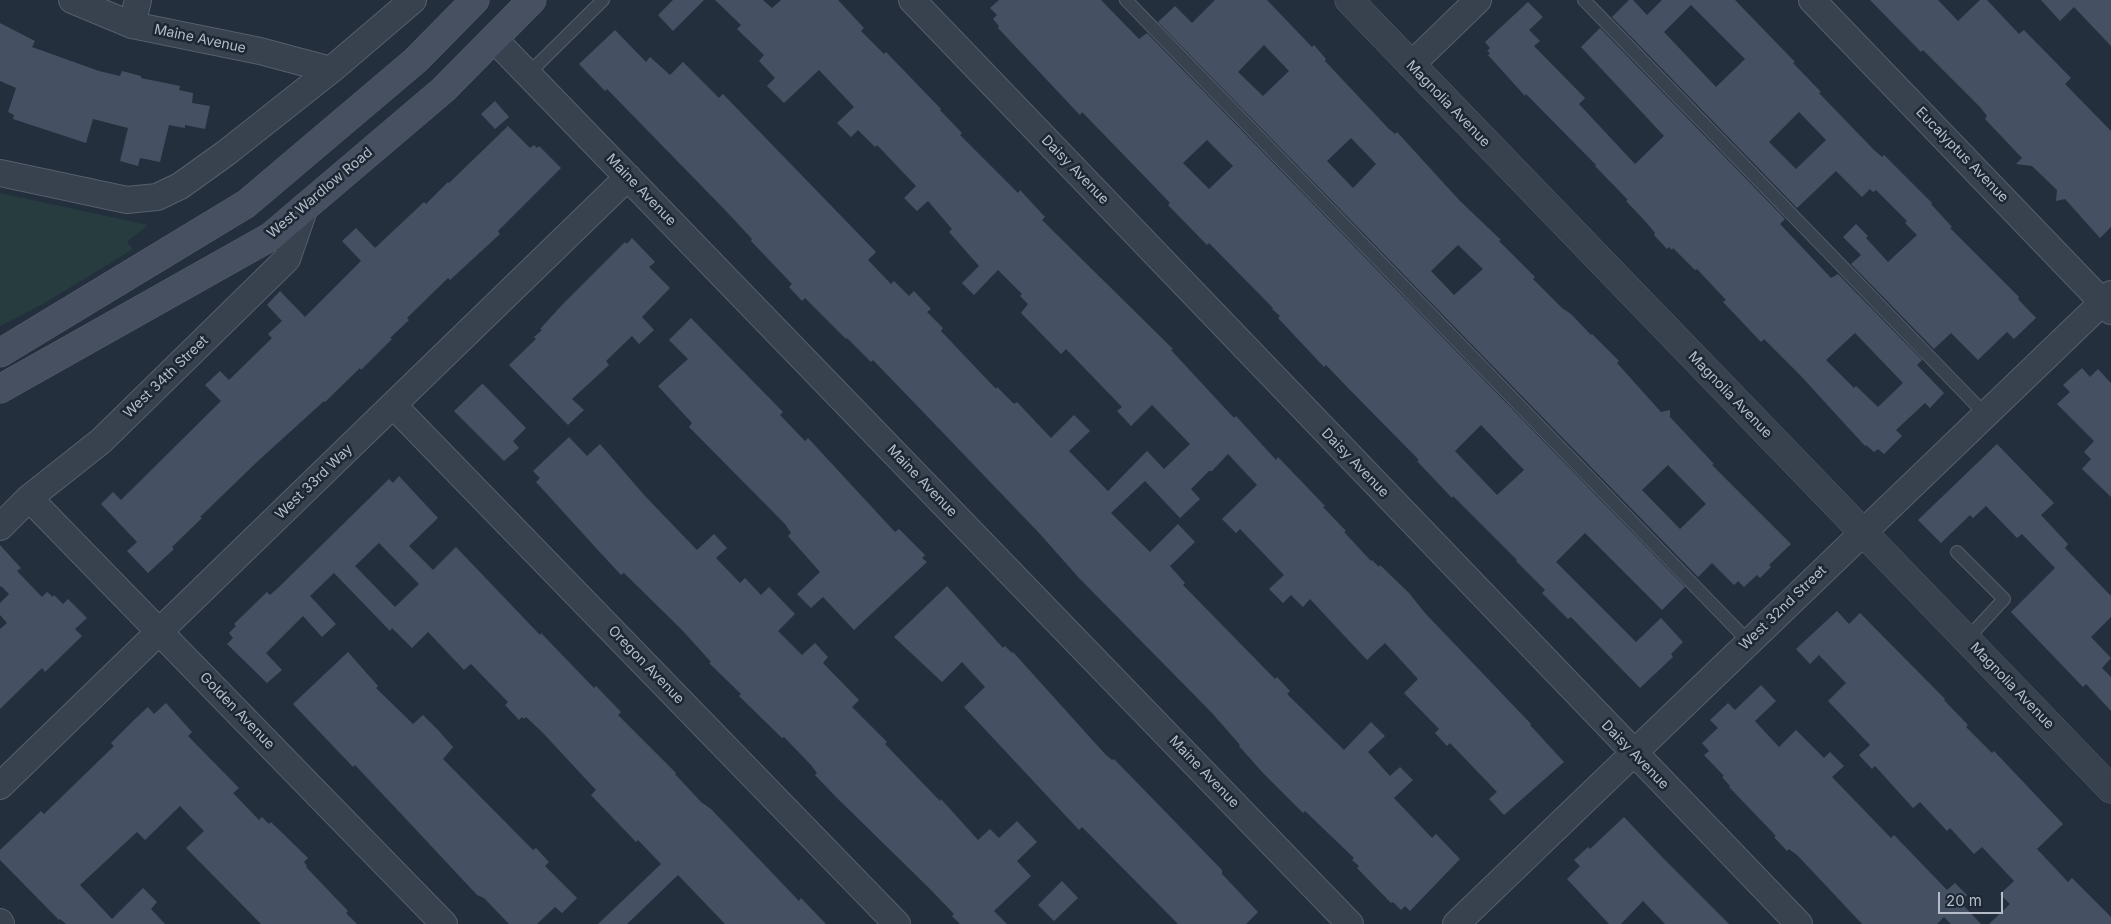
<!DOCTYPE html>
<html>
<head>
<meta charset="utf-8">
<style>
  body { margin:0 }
  #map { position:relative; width:2111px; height:924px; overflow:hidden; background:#242f3e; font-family:Inter,sans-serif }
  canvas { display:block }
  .scale { position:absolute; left:1938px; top:892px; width:65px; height:22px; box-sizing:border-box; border:2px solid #b4bcc9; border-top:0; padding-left:6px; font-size:15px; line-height:18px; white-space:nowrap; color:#b4bcc9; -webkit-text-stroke:4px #1d2633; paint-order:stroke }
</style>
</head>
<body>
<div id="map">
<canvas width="2111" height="924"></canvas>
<div class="scale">20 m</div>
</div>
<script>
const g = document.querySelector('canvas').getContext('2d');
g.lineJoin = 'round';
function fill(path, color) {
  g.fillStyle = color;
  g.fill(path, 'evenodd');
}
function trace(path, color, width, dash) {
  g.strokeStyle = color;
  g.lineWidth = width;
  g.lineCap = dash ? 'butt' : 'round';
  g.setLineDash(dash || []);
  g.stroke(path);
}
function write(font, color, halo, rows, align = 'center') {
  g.font = font + ' Inter,sans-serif';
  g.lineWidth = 5;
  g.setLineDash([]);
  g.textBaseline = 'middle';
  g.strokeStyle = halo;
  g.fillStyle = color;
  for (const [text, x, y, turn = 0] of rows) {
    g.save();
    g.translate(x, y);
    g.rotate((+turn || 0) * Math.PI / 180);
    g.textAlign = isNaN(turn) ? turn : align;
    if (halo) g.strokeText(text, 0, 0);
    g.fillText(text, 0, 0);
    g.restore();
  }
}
const green = new Path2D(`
  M0,193L148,225L127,242L133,249L43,304L0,326Z`);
const building = new Path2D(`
  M673,0H704L673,31L658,15Z
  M715,0H763L772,8L781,0H838L864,28L861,31L884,54L886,52L941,109L940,110L962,133L960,135L1018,193L1020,190L1045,217L1042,220L1173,349L1171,350L1234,418L1236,416L1276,460L1278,457L1325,506L1323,507L1346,531L1344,532L1371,561L1372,560L1379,567L1380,565L1409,593L1425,613L1531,724L1530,725L1564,762L1504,815L1489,799L1497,792L1450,743L1447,746L1435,733L1439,729L1404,693L1418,679L1385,643L1367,660L1310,599L1303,607L1291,595L1283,603L1269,589L1284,575L1240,529L1236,533L1222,519L1257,485L1228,454L1212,471H1209L1191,489L1200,499L1180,518L1145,481L1111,513L1150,552L1178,524L1195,542L1170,566L1185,583L1183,585L1275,679L1277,677L1290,691L1287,694L1344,750L1371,722L1385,736L1368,752L1390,776L1400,767L1413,780L1394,798L1432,838L1436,834L1460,859L1410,911L1405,906L1401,910L1393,902L1391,903L1357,868L1359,866L1352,860L1354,858L1305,811L1303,813L1263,773L1239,746L1240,745L1212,713L1079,578L1040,534L926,415L873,360L871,362L847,338L846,339L805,298L802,301L789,287L792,284L751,241L752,239L726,211L607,89L605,91L579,64L615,30L646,62L650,57L670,75L683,62L719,98L723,94L876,252L868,260L891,284L894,281L909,296L914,291L931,309L927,312L943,328L941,331L996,389L997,387L1014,404L1017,402L1051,438L1074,415L1090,431L1069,451L1108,491L1147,451L1164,469L1190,444L1152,405L1131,426L1117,411L1122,407L1066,349L1061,354L1021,313L1028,304L1020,296L1022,294L998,270L974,295L962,283L979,266L949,232L952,229L928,201L917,211L904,198L916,186L877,145L875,147L858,130L851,137L837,123L854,107L819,70L784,103L767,86L775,78L759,61L764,55L737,29L741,25Z
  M999,0H1101L1139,39L1147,33L1685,587L1662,610L1585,533L1556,562L1636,642L1661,618L1683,642L1671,654L1673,657L1640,688L1571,617L1568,619L1542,593L1545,590L1516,561L1517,560L1453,496L1452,498L1417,461L1419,460L1349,389L1326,365L1324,367L1278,318L1280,316L1272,309L1273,308L1209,243L1207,245L1168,205L1170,203L1148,180L1082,112L1080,115L1077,112L998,28L999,26L993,19L997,15L990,8ZM1207,140L1233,166L1209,189L1183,163ZM1481,425L1524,470L1497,495L1455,451Z
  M1215,0H1267L1312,47L1314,45L1326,59L1325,61L1388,128L1395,134L1397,132L1460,201L1501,240L1499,241L1535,277L1533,279L1562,308L1571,314L1591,335L1592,334L1619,361L1617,363L1661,412L1670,410V417L1714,464L1712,465L1791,544L1769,565L1771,567L1760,578L1757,575L1744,587L1738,581L1734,585L1712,563L1698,577L1158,22L1175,6L1192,23ZM1264,45L1289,71L1263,96L1238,72ZM1351,138L1376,164L1353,188L1327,161ZM1458,245L1483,269L1454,295L1431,271ZM1668,465L1706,504L1680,529L1642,490Z
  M1629,0H1633L1647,15L1662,0H1735L1795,62L1793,63L1821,92L1819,93L1874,150L1882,157L1884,155L1932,203L1931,204L1952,227L1950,228L2019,297L2018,299L2036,318L2014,339L2007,332L1978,360L1951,333L1934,349L1851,264L1861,255L1843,237L1856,224L1868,236L1866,238L1888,262L1917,235L1905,223L1907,221L1876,190L1873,192L1870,189L1862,197L1836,171L1797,208L1612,17ZM1691,5L1745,59L1716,87L1664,32ZM1799,112L1826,140L1796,169L1769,142Z
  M1870,0H1938L1958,21L1980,0H1987L2019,34L2024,30L2071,78L2065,84L2111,131V227L2100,238L2065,199L2056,201L2057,190L2032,166L2016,164L2022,158L1985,119L1987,116L1980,107L1923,50L1921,52Z
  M2041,0H2111V46L2074,7L2060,21Z
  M1528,2L1543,17L1529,30L1540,41L1534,46L1585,98L1579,104L1635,164L1664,136L1581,47L1600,28L1785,219L1780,224L1831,278L1838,274L1922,360L1917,365L1944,393L1930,408L1925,403L1896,430L1902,436L1884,454L1878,449L1874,452L1866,445L1865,446L1800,375L1764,339L1761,342L1723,302L1726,300L1697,269L1695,270L1673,248L1672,250L1669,247L1667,249L1654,235L1655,233L1646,222L1626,201L1628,200L1595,166L1596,165L1526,94L1525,96L1488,55L1490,53L1487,51L1490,48L1485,42ZM1855,333L1903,383L1878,407L1856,386L1854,388L1826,360Z
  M0,23L35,41L32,47L99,71L120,76L122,71L141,76V78L180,86L179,90L193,93L192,103L210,106L205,129L185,125V128L169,125L160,162L140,158L138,166L120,161L128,128L93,119L86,143L13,119L14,115L8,112L16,88L0,81Z
  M495,101L509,117L495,129L481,114Z
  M508,126L530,148L534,145L537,148L539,146L561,168L498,231L500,234L450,280L448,278L407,318L409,320L390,338L392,339L361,370L360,368L325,402L324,401L258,461L200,517L202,518L172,547L174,549L148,573L127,551L137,542L101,504L113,492L121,500L221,401L205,385L220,371L229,380L272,338L268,334L282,321L267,305L280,291L305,317L361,261L342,241L356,228L375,248L424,202L426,204L448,182L449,183Z
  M632,238L655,262L649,267L670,288L642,317L654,330L639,344L632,336L606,361L609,365L572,399L584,410L568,425L509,365L536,339L534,337L542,330L540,329L562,305L625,242L627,244Z
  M691,318L783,412L780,415L805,441L808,438L895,532L899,529L925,555L922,558L927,562L854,630L823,597L811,608L797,594L820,572L788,536L791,533L785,524L689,427L692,423L658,386L688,359L669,340Z
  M2082,368L2090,377L2098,369L2111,383V497L2082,469L2091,459L2084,452L2094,441L2057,404L2070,392L2063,385Z
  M482,384L484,385L526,428L513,441L519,448L504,461L454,411Z
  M569,437L587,456L600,444L645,496L697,550L714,534L727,548L716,558L740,583L745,578L761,595L769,587L795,614L778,631L802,655L815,643L828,657L823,663L859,700L852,707L887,742L885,744L940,801L941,799L978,840L990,829L999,838L1017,821L1037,842L1017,861L1031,876L994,911L1007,924H960L952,916L954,914L929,888L835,796L815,775L817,773L811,765L784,737L782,738L739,696L741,694L709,663L711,662L682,630L624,573L621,575L596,548L536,482L540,478L533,471Z
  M1997,444L2054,503L2041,515L2068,544L2065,548L2111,596V617L2091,637L2111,658L2102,668L2111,677V711L2086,684L2083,687L2011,612L2055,568L2022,534L2017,538L1986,506L1973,518L1970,515L1941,543L1918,520Z
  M399,476L438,518L409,546L433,570L456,547L540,635L541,633L594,688L596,686L621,712L618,715L676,773L675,774L701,802L711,809L799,901L801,898L826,924H725L678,875L627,924H598L661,864L638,840L636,842L591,795L596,790L542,732L526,717L524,719L522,717L519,720L505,705L508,702L471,664L464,670L428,632L412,648L392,628L390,631L334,573L310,596L336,624L322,637L303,616L266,653L282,670L267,683L227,644L233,638L229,633L236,626L234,624L267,592L270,595L279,587L389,479L393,483ZM379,543L419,584L395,607L355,566Z
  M0,545L21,568L17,571L42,597L47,592L53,597L54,595L63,604L68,599L87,618L75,629L82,636L45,672L42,668L0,709V629L7,623L0,615V603L9,594L1,586L0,587Z
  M947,586L1003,648L1005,646L1012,653L1013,652L1105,754L1112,760L1114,759L1222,870V874L1258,912L1246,924H1178L1082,827L1079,830L964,707L985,687L962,662L942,682L894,637Z
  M1837,611L1849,624L1860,613L1945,699L1944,700L1968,725L1966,727L1992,753L1994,751L2063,824L2037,849L2068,882L2072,878L2111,917V924H1989L2010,904L2000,894L2014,881L1982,847L1974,854L1950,828L1947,831L1920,802L1913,808L1875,766L1872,769L1859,755L1870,745L1828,701L1846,683L1819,655L1810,664L1796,649Z
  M348,652L378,686L376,688L413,724L423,715L438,730L453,747L443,759L533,850L536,848L549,862L545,866L577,898L562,913L555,907L537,924H509L484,898L477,895L405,818L355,765L353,767L293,704Z
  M1761,685L1776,701L1755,721L1779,747L1796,730L1824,758L1830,752L1844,766L1832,777L1891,838L1894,835L1947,890L1955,883L1967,895L1960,902L1981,924H1951L1944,917L1937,924H1862L1798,856L1789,849L1787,851L1774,837L1776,836L1729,787L1730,786L1722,777L1724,776L1704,755L1709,751L1702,743L1718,728L1710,720L1728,703L1735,710Z
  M166,703L192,732L188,736L239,788L233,793L259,820L262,817L269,824L271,822L308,858L304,862L307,866L306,867L348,911L346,913L357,924H261L186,848L204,831L180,806L145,840L137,832L80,885L112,919L143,888L157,902L151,909L165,924H66L60,919L59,920L0,860V850L41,811L44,814L114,746L111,743L134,720L148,707L154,714Z
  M1624,817L1663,858L1729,924H1665L1643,901L1621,924H1609L1567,879L1580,866L1574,860L1588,847L1590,849Z
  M1062,881L1078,898L1054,921L1038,905Z`);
const service = new Path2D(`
  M1126,0L1748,641
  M1584,0L1985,414
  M528,74L603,0
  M1957,552L2004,599L1967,639`);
const minor = new Path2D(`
  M72,0L132,25L260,51L331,70
  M912,0L1799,924
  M1812,0L2111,311
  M132,25L138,0
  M494,39L1350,924
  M1411,65L1478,0
  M0,173L127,200L157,197L180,186L226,153L331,70L413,0
  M394,406L897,924
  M29,498L444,924
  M0,527L29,498L101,441L287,259L305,207
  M0,786L628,177
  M0,922L1,924
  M1456,924L2111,294`);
const tertiary = new Path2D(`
  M1349,0L2111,789`);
const secondary = new Path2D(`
  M0,353L246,204L416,60L475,0
  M0,389L270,237L443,90L532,0`);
const streetNames = [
  ["Maine Avenue",200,39,12],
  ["Magnolia Avenue",1448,104,46],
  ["Eucalyptus Avenue",1962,155,46],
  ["Daisy Avenue",1075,170,46],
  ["Maine Avenue",641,190,46],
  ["West Wardlow Road",320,193,-40],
  ["West 34th Street",166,377,-44],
  ["Magnolia Avenue",1730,395,46],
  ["Daisy Avenue",1355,463,46],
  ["Maine Avenue",922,481,46],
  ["West 33rd Way",314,482,-44],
  ["West 32nd Street",1783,608,-44],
  ["Oregon Avenue",646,665,46],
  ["Magnolia Avenue",2012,686,46],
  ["Golden Avenue",237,711,46],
  ["Daisy Avenue",1635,755,46],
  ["Maine Avenue",1204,772,46]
];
fill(green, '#263c3f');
fill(building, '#455162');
trace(service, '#565f6c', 14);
trace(minor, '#565f6c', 28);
trace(tertiary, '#565f6c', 29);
trace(secondary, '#565f6c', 29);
trace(service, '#38414e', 12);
trace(minor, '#38414e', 26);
trace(tertiary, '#38414e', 28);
trace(secondary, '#465061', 28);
write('14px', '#b4bcc9', '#1d2633', streetNames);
</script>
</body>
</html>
